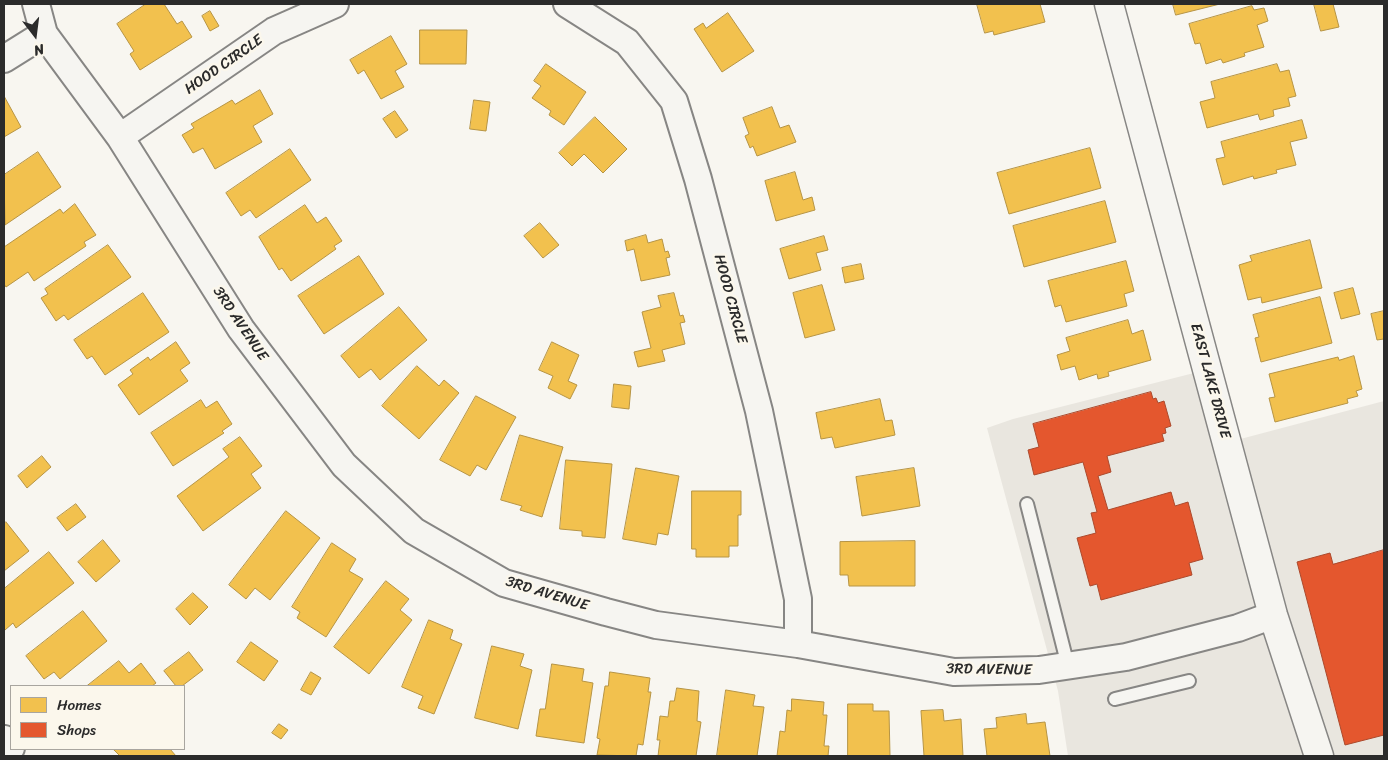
<!DOCTYPE html>
<html>
<head>
<meta charset="utf-8">
<style>
  body { margin:0 }
  #map { position:relative; width:1388px; height:760px; overflow:hidden; background:#f8f6f0; font-family:Sriracha,sans-serif }
  canvas { display:block }
  .frame { position:absolute; inset:0; border:5px solid #2b2b2b; pointer-events:none }
  .legend { position:absolute; left:10px; top:685px; width:175px; height:65px; box-sizing:border-box; background:#fbf7ec; border:1px solid #a8a59f; margin:0; padding:6px 9px; list-style:none; font-size:15px; color:#2b2b2b }
  .legend li { display:flex; align-items:center; gap:10px; height:25px }
  .legend b { width:25px; border:1px solid #a8a59f }
  .north { position:absolute; left:10px; top:10px; width:50px; height:50px; -webkit-text-stroke:4px #fbf7ec; paint-order:stroke; rotate:165deg; font-size:14px; font-weight:700; line-height:20px; text-align:center; color:#2b2b2b }
  .north::after { content:''; display:block; margin:auto; width:18px; height:22px; background:#2b2b2b; clip-path:polygon(50% 0,100% 100%,50% 72%,0 100%) }
</style>
</head>
<body>
<div id="map">
<canvas width="1388" height="760"></canvas>
<div class="frame"></div>
<ul class="legend">
<li><b style="height:14px;background:#f2c14e"></b>Homes</li>
<li><b style="height:14px;background:#e4572e"></b>Shops</li>
</ul>
<div class="north">N</div>
</div>
<script>
const g = document.querySelector('canvas').getContext('2d');
g.lineJoin = 'round';
function fill(path, color) {
  g.fillStyle = color;
  g.fill(path, 'evenodd');
}
function trace(path, color, width, dash) {
  g.strokeStyle = color;
  g.lineWidth = width;
  g.lineCap = dash ? 'butt' : 'round';
  g.setLineDash(dash || []);
  g.stroke(path);
}
function write(font, color, halo, rows, align = 'center') {
  g.font = font + ' Sriracha,sans-serif';
  g.lineWidth = 5;
  g.setLineDash([]);
  g.textBaseline = 'middle';
  g.strokeStyle = halo;
  g.fillStyle = color;
  for (const [text, x, y, turn = 0] of rows) {
    g.save();
    g.translate(x, y);
    g.rotate((+turn || 0) * Math.PI / 180);
    g.textAlign = isNaN(turn) ? turn : align;
    if (halo) g.strokeText(text, 0, 0);
    g.fillText(text, 0, 0);
    g.restore();
  }
}
const built = new Path2D(`
  M1194,373L1214,446L1384,401V756H1068L1058,691L987,428L1013,419Z`);
const homes = new Path2D(`
  M146,4H164L177,24L182,21L192,37L140,70L130,54L134,51L117,24Z
  M977,4H1040L1045,22L994,35L993,31L985,33Z
  M1173,4H1220L1176,15Z
  M1314,4H1333L1339,27L1321,31Z
  M1252,6L1254,10L1264,8L1268,21L1257,25L1264,47L1244,53L1245,56L1223,63L1221,59L1206,64L1200,43L1195,44L1189,24Z
  M210,11L219,26L210,31L202,16Z
  M728,13L754,51L722,72L694,29L703,23L706,28Z
  M420,30H467L466,64H420Z
  M391,36L407,64L395,71L404,87L381,99L364,70L358,74L350,60Z
  M546,64L586,92L564,125L549,115L551,111L532,98L541,86L534,81Z
  M1277,64L1280,72L1289,70L1296,96L1288,98L1290,106L1273,110L1274,116L1260,120L1258,114L1207,128L1200,102L1215,98L1211,82Z
  M260,90L273,114L253,126L262,142L215,169L203,148L193,153L182,135L194,128L191,124L232,100L235,104Z
  M4,96L21,127L4,137Z
  M474,100L490,102L486,131L470,129Z
  M772,107L780,128L789,125L796,142L757,156L753,146L750,148L745,136L749,134L743,118Z
  M395,111L408,130L396,138L383,119Z
  M595,117L627,149L603,173L584,154L572,166L559,153Z
  M1302,120L1307,138L1290,142L1296,165L1276,170L1277,173L1254,179L1253,176L1223,185L1216,159L1225,157L1221,142Z
  M1090,148L1101,188L1009,214L997,173Z
  M290,149L311,180L256,218L250,210L241,216L226,193Z
  M38,152L61,187L5,225L4,175Z
  M795,172L803,200L812,197L815,210L776,221L765,181Z
  M1105,201L1116,242L1024,267L1013,226Z
  M75,204L96,235L84,242L86,246L34,281L28,272L6,287L4,284V247L60,209L63,213Z
  M305,205L317,223L326,217L342,241L334,246L336,249L291,281L282,268L279,270L259,237Z
  M540,223L559,245L543,258L524,236Z
  M646,235L648,243L662,239L665,252L668,251L670,257L666,258L670,275L641,281L634,249L627,251L625,241Z
  M824,236L828,250L816,253L821,270L789,279L780,249Z
  M1310,240L1322,288L1262,303L1261,297L1248,300L1239,265L1252,261L1250,256Z
  M108,245L131,277L68,320L64,315L56,321L41,298L48,294L45,289Z
  M359,256L384,294L324,334L298,296Z
  M1126,261L1134,291L1124,294L1127,306L1066,322L1061,305L1055,307L1048,281Z
  M861,264L864,279L845,283L842,268Z
  M822,285L835,330L805,338L793,293Z
  M1353,288L1360,314L1341,319L1334,293Z
  M143,293L169,332L105,375L92,356L87,359L74,340Z
  M674,293L680,316L683,315L685,322L680,323L685,344L662,350L665,361L638,367L634,352L651,348L642,312L661,307L658,296Z
  M1320,297L1332,343L1261,362L1255,338L1259,337L1253,315Z
  M399,307L427,340L380,380L371,369L359,378L341,356Z
  M1384,311V339L1377,340L1371,314Z
  M1128,320L1132,334L1143,330L1151,360L1108,372L1109,376L1098,379L1097,374L1079,380L1075,366L1061,370L1057,355L1070,351L1066,338Z
  M176,342L190,363L180,370L188,381L139,415L118,385L133,374L130,370L148,357L150,360Z
  M552,342L579,355L568,381L577,385L570,399L548,388L553,376L539,370Z
  M1354,356L1362,389L1356,391L1358,396L1347,399L1348,403L1275,422L1269,398L1275,397L1269,374L1338,357L1339,360Z
  M417,366L439,386L444,380L459,393L419,439L382,406Z
  M614,384L631,386L629,409L612,407Z
  M476,396L516,417L486,470L477,465L470,476L440,460Z
  M880,399L885,421L892,420L895,435L835,448L832,437L821,439L816,413Z
  M201,400L206,408L217,401L232,424L222,431L224,433L173,466L151,433Z
  M520,435L563,447L542,517L520,510L522,506L501,500Z
  M240,437L262,466L251,474L261,488L203,531L177,496L229,457L223,449Z
  M42,456L51,467L27,488L18,476Z
  M566,460L612,464L605,538L582,536V531L560,529Z
  M636,468L679,476L668,535L658,533L656,545L623,539Z
  M914,468L920,506L862,516L856,477Z
  M692,491H741V515H738V546H729V557H696V549H692Z
  M76,504L86,517L67,531L57,518Z
  M286,511L320,538L270,600L255,588L246,599L229,585Z
  M6,522L29,551L4,571V524Z
  M103,540L120,561L96,582L78,562Z
  M915,541V586H849L848,575H840V542Z
  M332,543L356,559L349,571L363,579L326,637L297,618L300,612L292,607Z
  M49,552L74,583L16,628L13,623L5,630L4,629V589Z
  M386,581L409,599L400,610L412,620L369,674L334,647Z
  M193,593L208,607L190,625L176,609Z
  M83,611L107,641L60,679L54,672L44,679L26,656Z
  M429,620L453,630L450,639L462,644L434,714L418,708L423,696L402,687Z
  M251,642L278,661L264,681L237,662Z
  M492,646L524,654L520,666L532,670L518,729L475,718Z
  M189,652L203,670L182,686H176L164,671Z
  M119,661L129,673L141,663L156,683L152,686H87Z
  M552,664L584,669L582,681L593,683L584,743L536,736L540,709H545Z
  M311,672L321,678L311,695L301,690Z
  M610,672L650,678L648,692H651L643,745L638,744L636,756L597,755L600,739L597,738L605,686H608Z
  M677,688L699,691L697,721L701,722L696,756H658L660,740H657L660,716L668,717L670,701H674Z
  M726,690L755,695L753,706L764,707L757,756H717Z
  M792,699L824,702L823,715H827L824,746H829L828,756H777L780,731L785,732L787,710L791,711Z
  M848,704H873V711H889L890,756H848Z
  M943,710L944,721L961,719L963,756H924L921,711Z
  M1026,714L1027,724L1045,722L1050,756H987L984,729L997,728L996,718Z
  M279,724L288,730L281,739L272,733Z
  M116,749H170L176,756H117L119,755L114,750Z`);
const shops = new Path2D(`
  M1151,392L1153,399L1156,398L1158,403L1164,401L1171,426L1165,428L1166,433L1162,434L1164,441L1107,456L1111,472L1098,476L1108,510L1171,492L1175,506L1188,502L1203,559L1189,563L1192,575L1101,600L1097,584L1090,586L1077,538L1096,533L1091,513L1097,512L1083,462L1034,475L1028,450L1039,447L1033,424Z
  M1384,550V735L1345,745L1297,562L1330,553L1333,564Z`);
const lane = new Path2D(`
  M1027,504L1068,666
  M1115,699L1189,681`);
const street = new Path2D(`
  M36,4L44,34L120,137L241,329L344,465L414,531L504,583L606,612L656,625L798,644L954,672L1039,670L1126,657L1238,628L1273,615
  M567,4L627,42L674,101L698,179L759,411L798,599V644
  M4,59L44,34
  M120,137L274,31L335,4
  M4,739L11,748`);
const secondary = new Path2D(`
  M1109,4L1273,615L1319,756`);
const streetNames = [
  ["HOOD CIRCLE",224,65,-35],
  ["HOOD CIRCLE",730,299,75],
  ["3RD AVENUE",240,324,56],
  ["EAST LAKE DRIVE",1210,381,75],
  ["3RD AVENUE",547,594,17],
  ["3RD AVENUE",989,670,1]
];
fill(built, '#e9e6df');
fill(homes, '#f2c14e');
trace(homes, '#b69444', 1);
fill(shops, '#e4572e');
trace(shops, '#ac4a2d', 1);
trace(lane, '#878684', 16);
trace(street, '#878684', 30);
trace(secondary, '#878684', 31);
trace(lane, '#f6f5f1', 12);
trace(street, '#f6f5f1', 26);
trace(secondary, '#f6f5f1', 28);
write('15px', '#2b2b2b', '#fbf7ec', streetNames);
</script>
</body>
</html>
